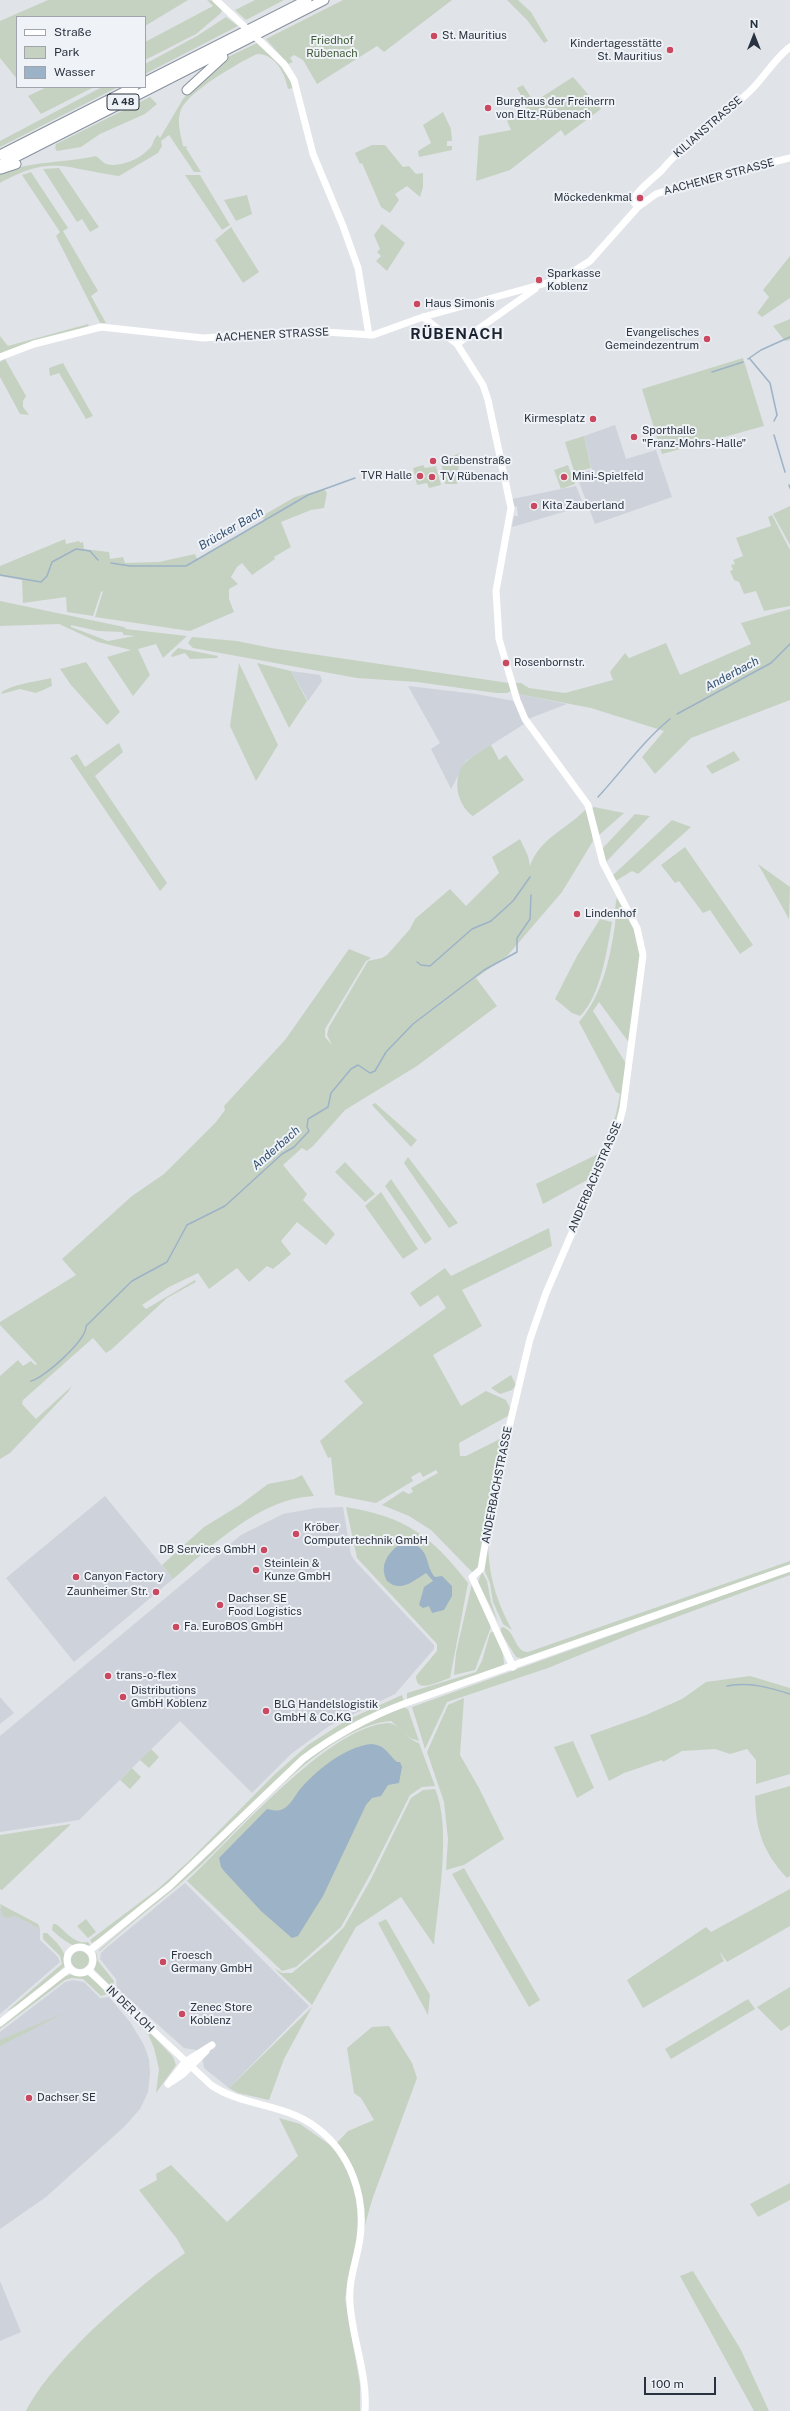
<!DOCTYPE html>
<html>
<head>
<meta charset="utf-8">
<style>
  body { margin:0 }
  #map { position:relative; width:790px; height:2411px; overflow:hidden; background:#e0e3e8; font-family:"Public Sans",sans-serif }
  canvas { display:block }
  .legend { position:absolute; left:16px; top:16px; width:130px; height:72px; box-sizing:border-box; background:#eff2f6; border:1px solid #a0a5ad; margin:0; padding:5px 7px; list-style:none; font-size:12px; color:#29323f }
  .legend li { display:flex; align-items:center; gap:8px; height:20px }
  .legend b { width:20px; border:1px solid #a0a5ad }
  .north { position:absolute; left:734px; top:16px; width:40px; height:40px; -webkit-text-stroke:3px #eff2f6; paint-order:stroke; rotate:0deg; font-size:11px; font-weight:700; line-height:16px; text-align:center; color:#29323f }
  .north::after { content:''; display:block; margin:auto; width:14px; height:18px; background:#29323f; clip-path:polygon(50% 0,100% 100%,50% 72%,0 100%) }
  .scale { position:absolute; left:644px; top:2377px; width:72px; height:18px; box-sizing:border-box; border:2px solid #29323f; border-top:0; padding-left:5px; font-size:12px; line-height:14px; white-space:nowrap; color:#29323f; -webkit-text-stroke:3px #eff2f6; paint-order:stroke }
</style>
</head>
<body>
<div id="map">
<canvas width="790" height="2411"></canvas>
<ul class="legend">
<li><b style="height:5px;background:#fff"></b>Straße</li>
<li><b style="height:11px;background:#c6d2c1"></b>Park</li>
<li><b style="height:11px;background:#9cb2c7"></b>Wasser</li>
</ul>
<div class="north">N</div>
<div class="scale">100 m</div>
</div>
<script>
const g = document.querySelector('canvas').getContext('2d');
g.lineJoin = 'round';
function fill(path, color) {
  g.fillStyle = color;
  g.fill(path, 'evenodd');
}
function trace(path, color, width, dash) {
  g.strokeStyle = color;
  g.lineWidth = width;
  g.lineCap = dash ? 'butt' : 'round';
  g.setLineDash(dash || []);
  g.stroke(path);
}
function write(font, color, halo, rows, align = 'center') {
  g.font = font + ' "Public Sans",sans-serif';
  g.lineWidth = 4;
  g.setLineDash([]);
  g.textBaseline = 'middle';
  g.strokeStyle = halo;
  g.fillStyle = color;
  for (const [text, x, y, turn = 0] of rows) {
    g.save();
    g.translate(x, y);
    g.rotate((+turn || 0) * Math.PI / 180);
    g.textAlign = isNaN(turn) ? turn : align;
    if (halo) g.strokeText(text, 0, 0);
    g.fillText(text, 0, 0);
    g.restore();
  }
}
const built = new Path2D(`
  M615,425L626,459L656,450L672,497L595,524L577,477L579,474L592,470L584,436Z
  M576,486L584,506L512,527L514,516H518L517,507L514,506L512,499Z
  M291,671L320,675L322,681L308,701Z
  M408,686L476,694L514,701L524,724L466,761L451,789L431,749L440,743Z
  M518,694L567,704L528,719Z
  M105,1496L173,1579L74,1662L6,1578Z
  M343,1507L351,1555L355,1561L434,1645V1649L395,1694L329,1726L291,1754L252,1793L180,1721L79,1820L0,1832V1736L241,1535L283,1514L316,1508Z
  M0,1697L14,1713L0,1724Z
  M185,1883L309,2006L229,2088L204,2068L203,2061L196,2050L184,2048L117,1988L116,1979L100,1959L101,1953L105,1949Z
  M0,1908L40,1929V1940L58,1957L60,1962L0,2014Z
  M73,1980L84,1982L100,1998L109,1997L130,2022L144,2045L149,2059L150,2073L148,2092L140,2109L124,2127L46,2197L0,2229V2032L65,1982Z
  M0,2281L21,2332L0,2341Z`);
const green = new Path2D(`
  M48,0H188L145,26V17H17V79L0,58V21Z
  M207,0C214,0 217,4 222,9L221,13L196,34L145,60V42L213,6Z
  M255,0H284L246,20L235,10Z
  M343,0H452L384,52L377,46L317,84L303,60L294,55L290,58L293,62L288,64L266,39Z
  M507,0H518L531,12L548,41L544,43L527,20Z
  M226,17L238,26L145,74V64L197,36Z
  M257,43C272,57 286,68 293,88L288,89C285,73 275,54 257,54C240,62 187,92 181,110C176,122 181,134 183,146L188,147L186,148L201,172H194L169,135L161,141L162,146L158,153L119,176C65,169 53,154 0,183V173C32,161 63,163 96,156C99,158 102,162 106,164C120,168 140,159 150,148C154,144 153,138 158,135L160,138L183,99L207,73L228,57Z
  M573,77L601,109L565,136L561,130L510,170L476,181L479,136L511,130L507,121L527,107L517,88L523,85L534,102Z
  M47,87H94L41,114L28,96Z
  M102,87H118L0,147V141Z
  M150,97L157,104L145,114L100,134L81,147L57,151L55,148L56,144Z
  M443,112L451,129L452,141H447V146H452V150L419,157L418,151L431,143L423,125Z
  M372,145H385L403,167L409,166L416,174L423,173V187L420,197L407,186L395,194L399,200L390,213L381,207L362,163L360,164L355,153Z
  M59,168L94,220L99,227L90,232L82,219L77,222L43,169Z
  M31,172L68,228L63,231L98,291L91,296L106,323H100L56,236L60,232L22,175Z
  M185,175H200L230,225L222,230Z
  M247,195L252,214L236,221L224,200Z
  M382,224L405,243L387,271L376,261L381,256L377,252L380,249L374,235Z
  M231,227L259,272L243,283L215,240Z
  M790,256V298L762,317L757,313L769,297L763,290Z
  M790,319V340L785,341L773,326Z
  M88,324L89,326L0,354V336L8,346Z
  M743,358L764,426L662,454L642,389Z
  M5,359L26,396L23,401V407L29,415L20,414L0,377V362Z
  M63,363L93,416L86,419L59,373L50,376L49,368Z
  M584,436L591,468L579,471H574L565,442Z
  M460,453L457,484H445L441,461Z
  M423,465L425,468L436,466L441,485L429,488L427,483L417,485L413,468Z
  M568,465L575,484L561,489L554,470Z
  M324,489L327,493L324,508L311,510L281,522L291,547L274,557L275,559L252,575L242,563L237,567L231,577L238,584L229,589V599L234,612L190,631L95,617L103,591L101,592L93,616L67,612L66,597L23,603L22,580L0,576V566L65,539L66,544L79,541L80,543L83,542L84,549L109,552L110,559L123,557L125,563L159,562L195,554L197,559L264,520L262,516L295,497Z
  M790,506V545L773,514Z
  M772,515L790,550V606L764,611L756,591L744,594L739,582L734,580L730,571L733,570L731,565L735,564L733,560L743,556L736,538L771,526L768,517Z
  M0,601L124,627L126,629L187,636L163,658L156,644L138,649L150,675L133,696L107,657L131,650L98,642L59,624L0,626ZM71,625L98,631L122,632L124,635L135,636L108,641L71,627Z
  M790,609V700L691,738L655,774L642,757L664,731L591,708L518,694L515,683H521L529,688L565,693L613,680L610,672L625,653L629,658L666,643L680,675L751,644L741,623Z
  M192,637L237,641L271,648L509,683L511,691L507,693H496L417,682L357,678L193,648L188,643Z
  M178,648L218,656L217,658L190,659L185,653L172,657L171,655Z
  M86,662L120,712L107,725L71,685L60,669Z
  M239,663L278,745L256,781L230,726Z
  M257,663L291,671L307,701L289,728Z
  M51,678L52,686L36,693L20,689L1,694C5,685 41,681 51,678Z
  M119,743L123,752L95,776L167,883L160,891L70,758L77,754L85,767Z
  M491,745L499,760L506,755L524,780L473,816C456,805 451,775 467,761C474,755 483,750 491,745Z
  M734,751L740,760L712,774L706,766Z
  M594,807L624,813L598,836L592,808Z
  M587,808L593,841L562,892L508,955L476,978L497,1006L417,1066L345,1110L313,1146L307,1151L302,1148L283,1165L307,1194L303,1200L335,1234L326,1245L297,1222L281,1241L291,1254L273,1269L267,1266L249,1282L237,1268L209,1289L198,1273L169,1287L142,1305L146,1309L195,1280L196,1282L167,1298L112,1349L106,1353L93,1338L23,1400L22,1404L36,1419L72,1386L68,1392L10,1453L0,1459V1376L18,1360L23,1366L31,1361L35,1365L37,1364L0,1325V1322L76,1275L62,1259L132,1196L164,1174L216,1122L225,1110L224,1106L285,1040L349,949L371,958L366,961L325,1029V1037L332,1045L327,1035L329,1027L368,961L382,958L387,955L410,929L415,919L450,889L466,906L499,873L492,857L520,839L528,856L530,866C540,837 568,829 587,808Z
  M635,814L650,816L605,863L601,850Z
  M672,820L691,827L638,874L632,871L614,882L611,877Z
  M685,847L753,945L740,954L710,910L703,913L679,881L675,883L661,865Z
  M758,864L790,887L789,919Z
  M617,898L635,929L641,951L630,1044L599,1002L593,1011L627,1065L618,1119L592,1180L589,1179L543,1204L536,1184L602,1152L616,1114L620,1094L616,1092L579,1022C602,996 610,959 615,925C616,917 614,906 617,898Z
  M600,919L612,922C607,949 601,996 580,1016L572,1013L555,999L577,956Z
  M375,1103L417,1140L411,1147L372,1105Z
  M408,1157L458,1223L449,1228L404,1163Z
  M345,1162L375,1194L365,1202L335,1172Z
  M391,1179L432,1239L425,1244L385,1186Z
  M381,1192L418,1249L403,1259L365,1206Z
  M549,1228L552,1246L462,1290L482,1326L433,1355L461,1406L486,1391L506,1400L510,1408L508,1416L459,1443L460,1456H466L504,1437L484,1531L480,1565L474,1572H472L431,1530L409,1516L382,1505L403,1491L409,1494L413,1492L411,1488L438,1473L436,1470L423,1477L420,1472L411,1477L413,1481L376,1503L335,1495L331,1457L328,1458L320,1441L363,1403L344,1381L446,1308L438,1295L420,1307L410,1293L445,1268L451,1276Z
  M511,1375L516,1385L512,1390L500,1394L491,1388Z
  M302,1475L314,1496C260,1498 212,1546 173,1579L162,1565L204,1527L240,1505L268,1484L294,1479Z
  M346,1507C406,1517 432,1536 468,1583L450,1678C439,1681 416,1695 416,1676L437,1651V1644L357,1558Z
  M488,1543C489,1577 496,1600 512,1630L503,1624L493,1602L490,1583L484,1569Z
  M790,1561V1566L523,1659L516,1657L500,1631L502,1627C516,1630 514,1652 528,1652Z
  M790,1571V1575L636,1632L548,1668L447,1702L425,1749L412,1707Z
  M482,1572L487,1581L491,1602L498,1622L478,1582Z
  M472,1583L492,1624L475,1670L454,1675L456,1653Z
  M495,1631L503,1654L504,1664L501,1667L407,1700V1693L476,1672L482,1661L490,1633Z
  M750,1676L790,1688V1774L756,1784V1760L747,1749L730,1754L715,1749L682,1751L663,1762L662,1760L624,1773L609,1781L590,1735L646,1715L682,1699L706,1682Z
  M402,1695L404,1701L356,1721L301,1757L177,1876L111,1931L92,1943L90,1940L159,1888L189,1861L274,1775L308,1745L347,1720Z
  M464,1698L460,1755L479,1788L504,1839L464,1865L446,1870L448,1839L444,1802L427,1752L448,1705Z
  M403,1707L408,1709L419,1741L410,1738L391,1721C324,1727 249,1820 201,1865C169,1895 132,1921 100,1951H98L192,1870L314,1753L357,1726Z
  M389,1723C401,1725 406,1739 419,1743L435,1786L422,1787L410,1795L372,1871L341,1927L296,1967L282,1971L187,1881C231,1840 330,1724 389,1723Z
  M573,1741L594,1788L577,1798L554,1747Z
  M151,1749L159,1757L149,1768L140,1760Z
  M132,1768L141,1777L130,1789L120,1780Z
  M790,1786V1876L787,1878C763,1852 756,1831 755,1796Z
  M435,1789C452,1827 438,1903 434,1945L401,1897L356,1927L312,2005L274,1968L282,1973H292L329,1942L344,1927L371,1879L411,1798L423,1790Z
  M71,1824L2,1890L0,1889V1835Z
  M464,1868L540,2000L529,2007L452,1874Z
  M790,1889V1926L727,1962L719,1951L724,1961L643,2008L627,1980L706,1927L711,1932Z
  M0,1904L38,1924L40,1929L15,1916L7,1918L2,1915Z
  M86,1919L96,1932L88,1938L77,1926Z
  M386,1919L430,1995L428,2015L378,1923Z
  M53,1924H56C65,1931 75,1945 88,1942L90,1945C75,1951 63,1940 52,1930Z
  M43,1933H47C57,1943 69,1952 64,1967L20,2004L7,2011L62,1964L60,1956L43,1939Z
  M71 1960a9 9 0 1 1 18 0a9 9 0 1 1-18 0Z
  M96,1952L98,1961L114,1981L113,1986H110L94,1969Z
  M73,1974H86L95,1980L107,1994L101,1996L83,1979L72,1978L65,1980L0,2029V2026L65,1976Z
  M790,1987V2025L781,2031L757,2007Z
  M748,1999L755,2009L671,2059L665,2049Z
  M312,2007L284,2059L269,2100L238,2093L229,2088Z
  M66,2012L0,2046V2040Z
  M389,2026L412,2063L417,2078L372,2200L345,2298L360,2385V2411H26C53,2358 136,2288 185,2253L177,2239L139,2190L157,2180L156,2174L171,2165L227,2222L298,2156L279,2118L300,2124L333,2147L348,2131L374,2120L361,2098L354,2093L347,2048L372,2027Z
  M145,2027L173,2057L176,2065L156,2093L159,2069L154,2048Z
  M790,2183V2200L758,2217L750,2204Z
  M693,2271L741,2350L769,2411H754L680,2276Z`);
const water = new Path2D(`
  M408,1542C432,1549 424,1565 435,1577L442,1576L452,1586V1596L444,1610L432,1613L429,1606L423,1608L419,1605L424,1587L433,1581L426,1573C413,1581 401,1593 387,1581C385,1577 383,1571 384,1566C386,1555 398,1542 408,1542Z
  M371,1744C385,1745 387,1753 397,1762H400L402,1767L399,1783L388,1785L381,1796L372,1798L366,1805L323,1896L298,1936L292,1938L261,1911L224,1871L221,1867L219,1858L267,1809C273,1810 277,1812 283,1809C291,1805 295,1795 301,1788C318,1769 345,1747 371,1744Z`);
const stream = new Path2D(`
  M748,359L761,350L790,337
  M750,359L770,383L777,415L774,421
  M712,372L743,362
  M774,435L785,472
  M789,485L790,488
  M111,563L130,566H186L308,495L355,478
  M0,575L41,582L47,576L52,562L76,549L90,551L98,560
  M677,714L771,663L790,644
  M598,797C622,771 643,741 670,719
  M417,962L421,965L430,966L472,929L491,921L513,901L530,877
  M31,1381C44,1378 87,1340 86,1326L132,1281L167,1262L187,1225L225,1206L282,1154L294,1147L309,1131L307,1127L308,1119L328,1107L331,1093L351,1069L358,1065L370,1073L375,1071L386,1052L413,1024L484,970L517,952V938L530,919L531,895
  M727,1686C750,1682 768,1687 790,1694`);
const secondary = new Path2D(`
  M216,0L231,14
  M262,43L284,64L294,80L313,154L343,226L358,268L369,335
  M638,207L633,201C634,193 655,177 662,170C687,140 720,119 749,92C763,79 775,58 790,47
  M423,317L457,344L483,385L488,400L511,508L496,591L499,639L517,700L525,719L588,805L603,863L637,928L643,955L623,1108L619,1124L546,1293L530,1339L494,1491L481,1569L472,1577L513,1667
  M457,344L535,289
  M0,357L34,344L101,327L203,338L309,331L373,335L423,317L561,279L590,261L638,207L656,194L700,180L790,158
  M67 1960a13 13 0 1 1 26 0a13 13 0 1 1-26 0Z
  M89,1951L170,1886L303,1759C335,1735 368,1717 406,1703L790,1568
  M88,1970L211,2085C243,2107 285,2103 317,2128C350,2153 366,2196 360,2238C357,2260 348,2280 350,2303C352,2339 368,2375 365,2411
  M0,2023L70,1968
  M171,2082L183,2074L206,2051
  M168,2084L185,2062L212,2045`);
const highway = new Path2D(`
  M145,82L307,0
  M187,90L223,57
  M0,155L134,87
  M0,165L324,0
  M1,169L16,164`);
const secondaryBridge = new Path2D(`
  M231,14L262,43`);
const markers = [
  [434,36,4,"#ca4860"],
  [670,50,4,"#ca4860"],
  [488,108,4,"#ca4860"],
  [640,198,4,"#ca4860"],
  [539,280,4,"#ca4860"],
  [417,304,4,"#ca4860"],
  [707,339,4,"#ca4860"],
  [593,419,4,"#ca4860"],
  [634,437,4,"#ca4860"],
  [433,461,4,"#ca4860"],
  [420,476,4,"#ca4860"],
  [432,477,4,"#ca4860"],
  [564,477,4,"#ca4860"],
  [534,506,4,"#ca4860"],
  [506,663,4,"#ca4860"],
  [577,914,4,"#ca4860"],
  [296,1534,4,"#ca4860"],
  [264,1550,4,"#ca4860"],
  [256,1570,4,"#ca4860"],
  [76,1577,4,"#ca4860"],
  [156,1592,4,"#ca4860"],
  [220,1605,4,"#ca4860"],
  [176,1627,4,"#ca4860"],
  [108,1676,4,"#ca4860"],
  [123,1697,4,"#ca4860"],
  [266,1711,4,"#ca4860"],
  [163,1962,4,"#ca4860"],
  [182,2014,4,"#ca4860"],
  [29,2098,4,"#ca4860"]
];
const shields = [
  [123,102,32]
];
const shieldNames = [
  ["A 48",123,102]
];
const poiNames = [
  ["St. Mauritius",442,36],
  ["Kindertagesstätte",662,44,"right"],
  ["St. Mauritius",662,57,"right"],
  ["Burghaus der Freiherrn",496,102],
  ["von Eltz-Rübenach",496,115],
  ["Möckedenkmal",632,198,"right"],
  ["Sparkasse",547,274],
  ["Koblenz",547,287],
  ["Haus Simonis",425,304],
  ["Evangelisches",699,333,"right"],
  ["Gemeindezentrum",699,346,"right"],
  ["Kirmesplatz",585,419,"right"],
  ["Sporthalle",642,431],
  ["\"Franz-Mohrs-Halle\"",642,444],
  ["Grabenstraße",441,461],
  ["TVR Halle",412,476,"right"],
  ["TV Rübenach",440,477],
  ["Mini-Spielfeld",572,477],
  ["Kita Zauberland",542,506],
  ["Rosenbornstr.",514,663],
  ["Lindenhof",585,914],
  ["Kröber",304,1528],
  ["Computertechnik GmbH",304,1541],
  ["DB Services GmbH",256,1550,"right"],
  ["Steinlein &",264,1564],
  ["Kunze GmbH",264,1577],
  ["Canyon Factory",84,1577],
  ["Zaunheimer Str.",148,1592,"right"],
  ["Dachser SE",228,1599],
  ["Food Logistics",228,1612],
  ["Fa. EuroBOS GmbH",184,1627],
  ["trans-o-flex",116,1676],
  ["Distributions",131,1691],
  ["GmbH Koblenz",131,1704],
  ["BLG Handelslogistik",274,1705],
  ["GmbH & Co.KG",274,1718],
  ["Froesch",171,1956],
  ["Germany GmbH",171,1969],
  ["Zenec Store",190,2008],
  ["Koblenz",190,2021],
  ["Dachser SE",37,2098]
];
const parkNames = [
  ["Friedhof",332,41],
  ["Rübenach",332,54]
];
const streetNames = [
  ["KILIANSTRASSE",708,127,-41],
  ["AACHENER STRASSE",719,177,-15],
  ["AACHENER STRASSE",272,335,-3],
  ["ANDERBACHSTRASSE",595,1177,-67],
  ["ANDERBACHSTRASSE",497,1485,-79],
  ["IN DER LOH",130,2009,44]
];
const waterNames = [
  ["Brücker Bach",231,529,-30],
  ["Anderbach",732,674,-28],
  ["Anderbach",276,1148,-41]
];
const districtNames = [
  ["RÜBENACH",457,334]
];
fill(built, '#ced2da');
fill(green, '#c6d2c1');
fill(water, '#9cb2c7');
trace(stream, '#9cb2c7', 1.5);
trace(highway, '#87919e', 11);
trace(secondary, '#fff', 7);
trace(highway, '#fff', 9);
trace(secondaryBridge, '#fff', 7);
for (const [x, y, r, color] of markers) {
  const dot = new Path2D();
  dot.arc(x, y, r, 0, 2 * Math.PI);
  g.fillStyle = color;
  g.fill(dot);
  trace(dot, '#eff2f6', 1.5);
}
for (const [x, y, w] of shields) {
  const box = new Path2D();
  box.roundRect(x - w / 2, y - 8, w, 16, 3);
  g.fillStyle = '#eff2f6';
  g.fill(box);
  trace(box, '#29323f', 1);
}
write('bold 10px', '#29323f', null, shieldNames);
write('11px', '#29323f', '#eff2f6', poiNames, 'left');
write('11px', '#3e5a37', '#eff2f6', parkNames);
write('11px', '#29323f', '#eff2f6', streetNames);
write('italic 12px', '#345272', '#eff2f6', waterNames);
g.letterSpacing = '1px';
write('bold 15px', '#1b2330', '#eff2f6', districtNames);
g.letterSpacing = '0px';
</script>
</body>
</html>
